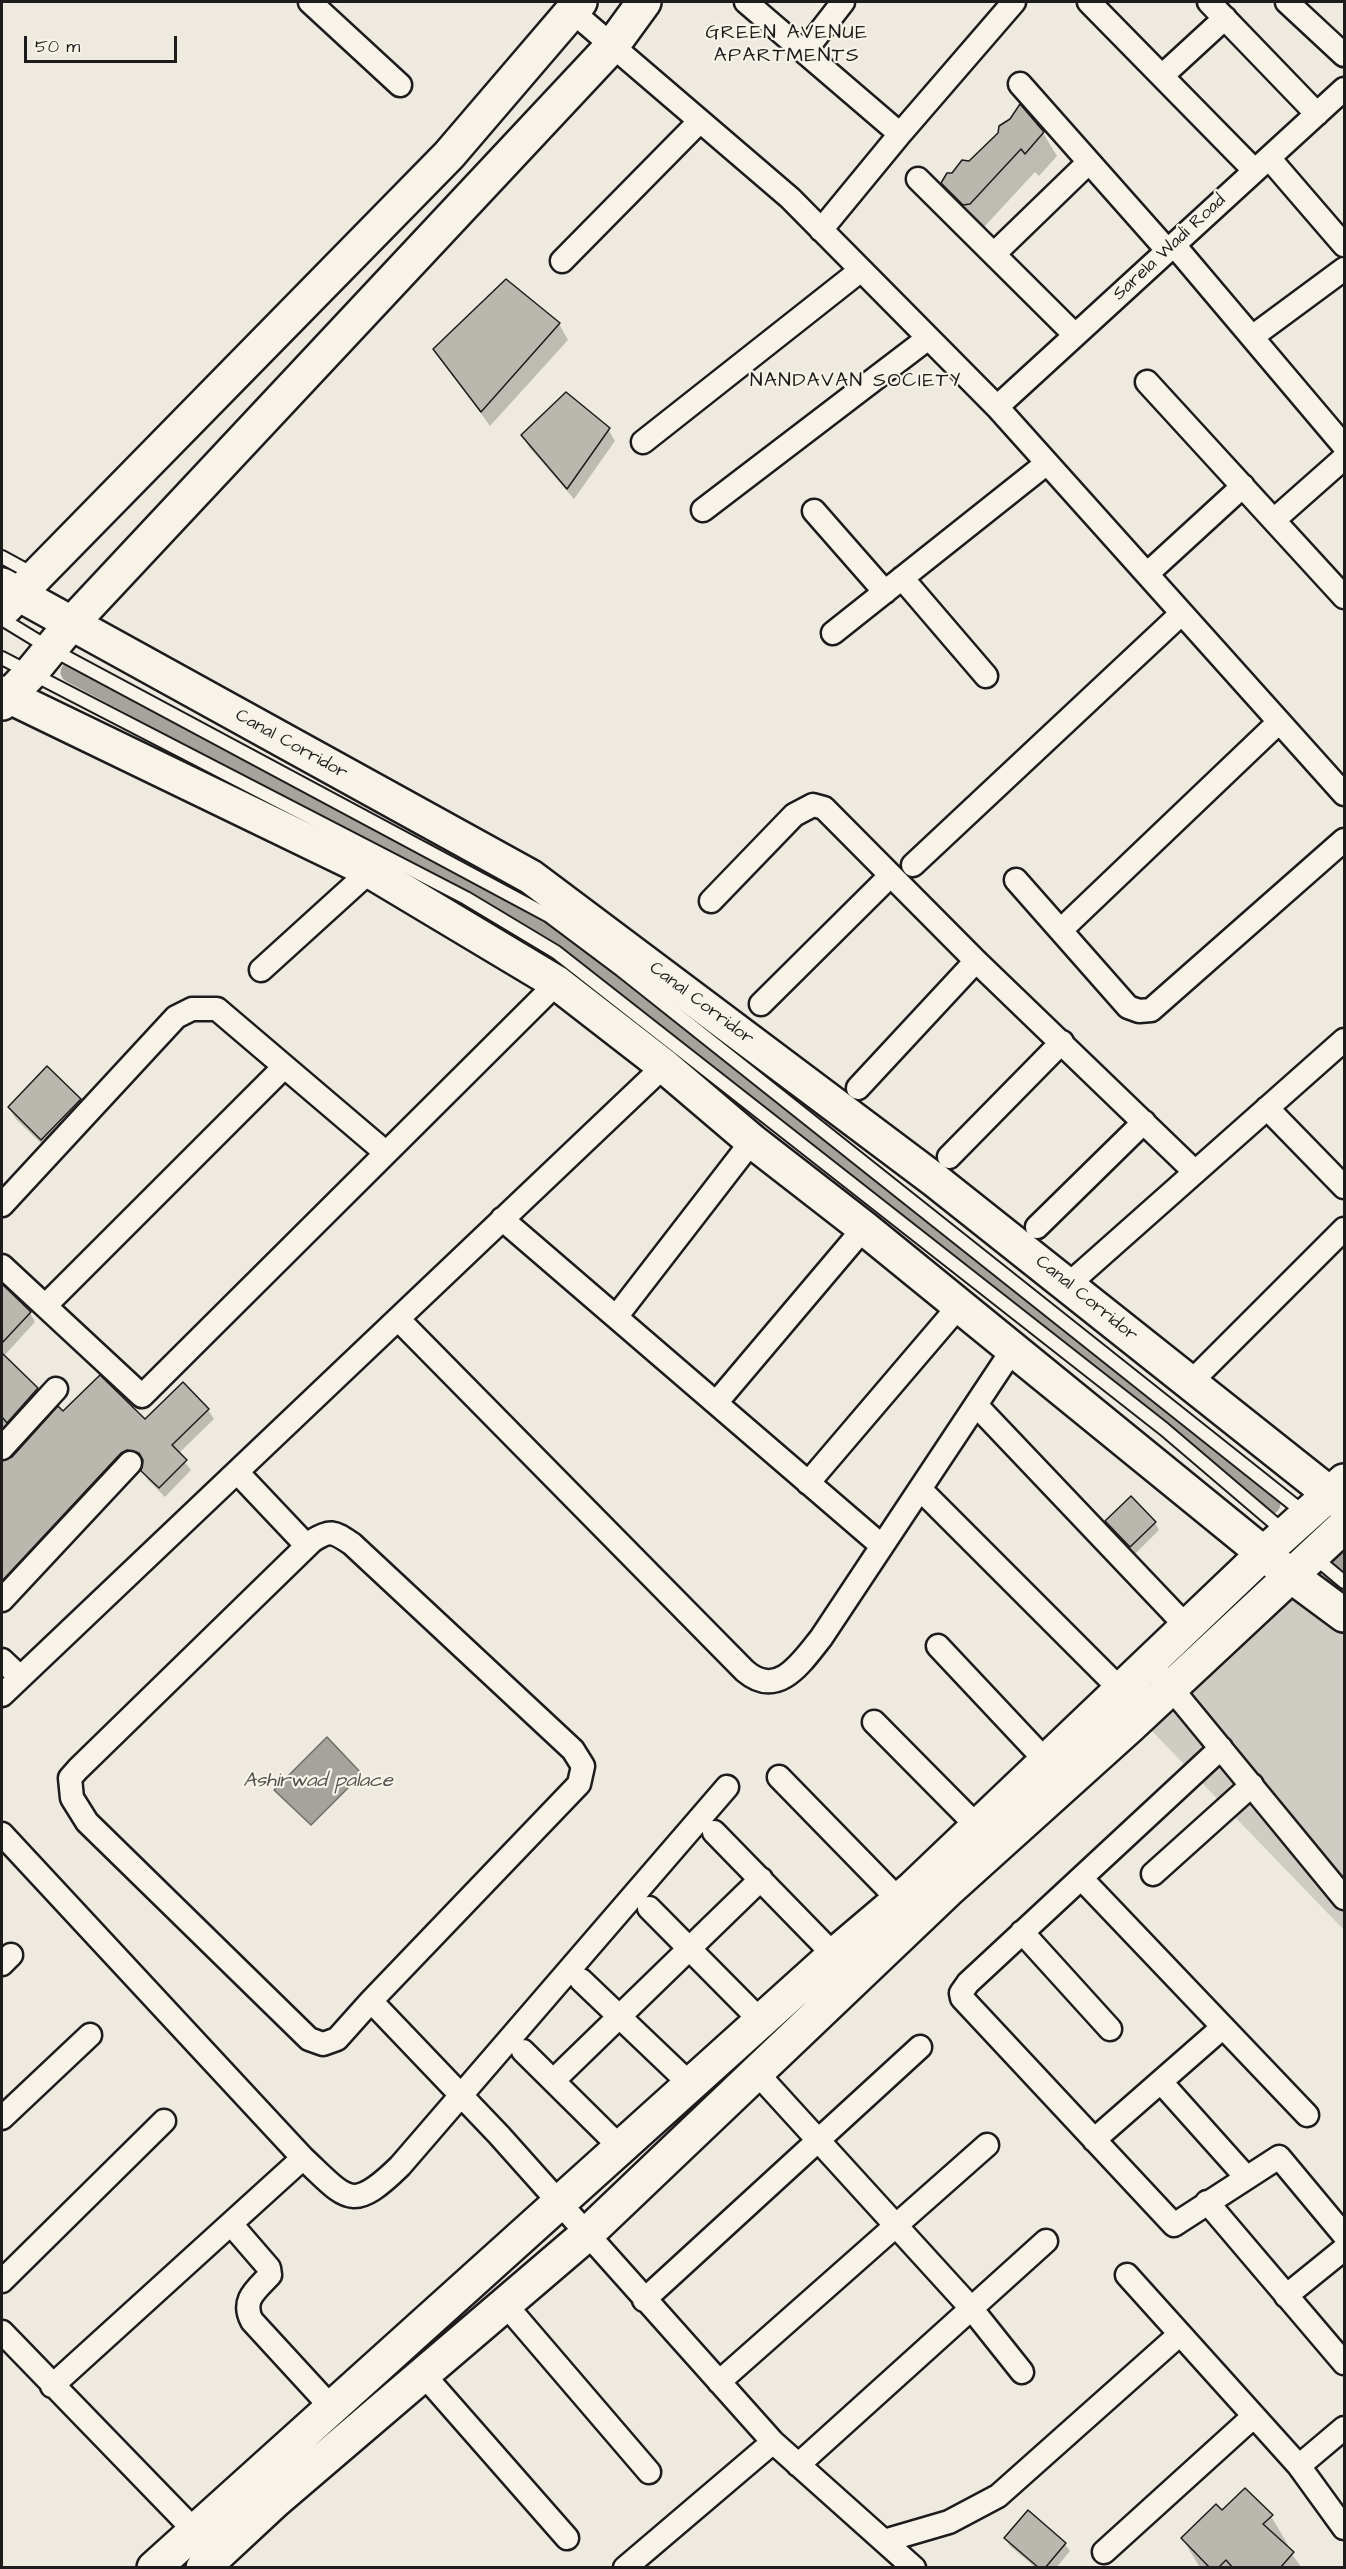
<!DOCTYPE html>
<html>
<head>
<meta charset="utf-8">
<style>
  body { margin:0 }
  #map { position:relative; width:1346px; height:2569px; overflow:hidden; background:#eeeae0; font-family:"Architects Daughter",sans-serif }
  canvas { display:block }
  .frame { position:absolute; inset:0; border:3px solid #1c1c1c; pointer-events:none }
  .scale { position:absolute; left:24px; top:36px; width:153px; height:27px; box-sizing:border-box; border:3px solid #1c1c1c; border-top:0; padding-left:8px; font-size:18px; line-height:21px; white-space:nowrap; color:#1c1c1c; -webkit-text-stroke:4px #f7f3e8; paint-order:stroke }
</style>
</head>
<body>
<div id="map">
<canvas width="1346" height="2569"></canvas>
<div class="frame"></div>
<div class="scale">50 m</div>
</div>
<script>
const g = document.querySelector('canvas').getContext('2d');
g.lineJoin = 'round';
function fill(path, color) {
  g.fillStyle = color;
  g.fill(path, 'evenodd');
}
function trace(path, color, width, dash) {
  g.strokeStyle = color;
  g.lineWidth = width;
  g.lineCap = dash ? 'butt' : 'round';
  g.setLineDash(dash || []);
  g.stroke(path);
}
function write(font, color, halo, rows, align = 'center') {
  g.font = font + ' "Architects Daughter",sans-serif';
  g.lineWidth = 4.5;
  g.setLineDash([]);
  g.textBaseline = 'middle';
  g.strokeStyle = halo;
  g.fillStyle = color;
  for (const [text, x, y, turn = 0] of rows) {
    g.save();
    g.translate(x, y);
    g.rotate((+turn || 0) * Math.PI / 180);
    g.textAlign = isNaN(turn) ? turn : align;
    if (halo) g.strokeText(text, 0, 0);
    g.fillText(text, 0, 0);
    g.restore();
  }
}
const green = new Path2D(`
  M1297,1589L1344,1628V1930L1149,1728Z`);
const water = new Path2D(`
  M327,1737L362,1774L311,1825L274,1790Z`);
const shadow = new Path2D(`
  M1043,133L1057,156L1039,176L1035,172L984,227L978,228L957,207L943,183L970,163Z
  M559,324L568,340L490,426L435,349Z
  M608,429L615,441L574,499L529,447L522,435Z
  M80,1100L86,1112L49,1151L16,1119L9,1108Z
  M2,1286L30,1313L35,1322L3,1357L37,1389L43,1399L13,1431L6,1424L2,1429Z
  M208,1410L214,1419L178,1454L191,1470L165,1497L148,1480L142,1470L144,1462L133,1459L2,1596V1462L13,1458L63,1413L145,1421Z
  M1107,1522L1155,1523L1159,1530L1135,1554Z
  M1222,2512L1271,2516L1288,2545L1286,2546L1302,2568H1200L1183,2539Z
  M1006,2538L1065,2544L1070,2551L1056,2568H1036L1010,2546Z`);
const canal = new Path2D(`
  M71,672L555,930L1270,1504
  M1336,1558L1344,1564`);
const building = new Path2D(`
  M1020,104L1044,132L1025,154L1021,149L970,204L963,205L941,183L947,173H952L962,160L969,161L998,133L999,126L1010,119Z
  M506,279L560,323L481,412L433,349Z
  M566,392L610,428L567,489L521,435Z
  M47,1066L81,1099L41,1140L8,1107Z
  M2,1284L31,1312L2,1343Z
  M2,1353L38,1388L7,1423L2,1417Z
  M100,1375L145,1419L183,1382L209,1409L172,1445L187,1460L159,1488L141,1471L143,1460L139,1453L127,1450L121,1453L2,1581V1461L12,1457L58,1406L63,1411Z
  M1131,1496L1156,1522L1130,1547L1105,1521Z
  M1245,2488L1273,2515L1263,2524L1294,2552L1280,2568H1233L1226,2560L1218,2568H1210L1181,2538L1216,2504L1222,2510Z
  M1028,2510L1066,2543L1045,2568H1039L1004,2538Z`);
const lane = new Path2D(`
  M2,557L35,575
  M2,619L51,649L549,916L621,970L1307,1515
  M2,658L466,898L556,952L1164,1429L1286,1533
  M1313,1556L1344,1582`);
const street = new Path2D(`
  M310,2L400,85
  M746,2L900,134L1014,2
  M1089,2L1254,170
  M1209,2L1317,114
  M1287,2L1344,55
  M573,12L790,198L997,407L1344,794
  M805,51L843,2
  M1163,75L1225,18
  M1020,84L1168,251
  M1269,158L1344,245
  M918,179L1075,335
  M821,230L900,134
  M1174,245L1344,446
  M994,254L1089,162
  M562,261L700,121
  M1252,337L1344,269
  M1147,382L1344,597
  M997,407L1344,89
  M643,442L861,270
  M703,510L927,339
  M814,511L885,592
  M1274,520L1344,458
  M1147,574L1243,486
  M902,578L986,676
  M833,633L1047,463
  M913,865L1181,614
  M1016,880L1128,1007L1139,1011L1151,1010L1344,840
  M711,901L794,815L813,805L824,808L976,961L1194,1171
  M1061,930L1279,722
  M261,970L370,871
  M761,1004L890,876
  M858,1088L976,961
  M1267,1108L1344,1187
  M949,1157L1062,1042
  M2,1205L176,1017L192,1009H217L385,1152
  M502,1219L882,1546
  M1037,1227L1144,1122
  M2,1266L142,1396L557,983
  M1069,1284L1344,1040
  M45,1306L284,1067
  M616,1317L752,1141
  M398,1319L745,1671C778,1699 801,1663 821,1638L1013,1349
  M1189,1384L1344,1229
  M716,1403L864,1228
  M976,1405L1187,1627
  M2,1448L56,1389
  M237,1472L307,1546
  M808,1483L959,1306
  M920,1489L1121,1690
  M2,1600L130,1463
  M938,1646L1046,1761
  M2,1660L20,1677
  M1162,1677L1344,1898
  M2,1695L664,1066
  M874,1722L977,1826
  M1221,1748L968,1983L961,1993L962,1998L1174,2225L1279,2157L1344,2235
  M779,1777L899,1900
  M714,1832L834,1955
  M2,1834L303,2158C347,2199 351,2214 400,2166L727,1787
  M1153,1874L1252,1785
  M1081,1878L1307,2115
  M649,1908L761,2021
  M1022,1932L1110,2029
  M2,1964L11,1955
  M581,1980L690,2084
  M371,2001L337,2039L323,2044L309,2039L87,1822L72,1798L70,1778L78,1769L312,1541C331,1529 334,1532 352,1544L573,1750L583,1766L579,1784L371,2001L499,2135L773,2442L914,2568
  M523,2051L620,2147
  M756,2072L971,2308L1022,2372
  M554,2080L761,1879
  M1161,2082L1246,2177
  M2,2118L90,2035
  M1094,2140L1223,2027
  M1207,2202L1344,2363
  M231,2224L269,2268L270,2275C256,2290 241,2300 252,2321L331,2407
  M1127,2275L1299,2466
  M2,2281L164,2121
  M1286,2296L1344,2249
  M644,2300L920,2047
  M505,2304L649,2472
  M2,2332L194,2530
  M423,2374L567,2538
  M719,2382L987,2145
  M52,2386L303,2158
  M1344,2428L1299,2466L1344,2528
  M798,2465L1046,2241
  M884,2541L949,2522L998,2496L1180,2334
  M1104,2552L1254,2416
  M625,2568L773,2442`);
const secondary = new Path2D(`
  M2,585L531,877L936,1181L1344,1505
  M5,608L449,155L580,2
  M2,693L370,871L557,983L664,1066L752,1141L864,1228L1290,1575L1344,1615
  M2,703L30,674L71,624L612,46L644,2
  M154,2568L834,1955L913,1888L1264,1553L1344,1481
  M203,2568L275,2501L586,2235L947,1891L1130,1726L1344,1526`);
const streetNames = [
  ["Sarela Wadi Road",1170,248,-43],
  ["Canal Corridor",291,745,29],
  ["Canal Corridor",701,1004,37],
  ["Canal Corridor",1086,1299,39]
];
const neighbourhoodNames = [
  ["GREEN AVENUE",787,34],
  ["APARTMENTS",787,57],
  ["NANDAVAN SOCIETY",856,382]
];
const waterNames = [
  ["Ashirwad palace",318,1782]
];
fill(green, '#cfccc3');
fill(water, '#a6a39d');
trace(water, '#6f6d69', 1.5);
fill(shadow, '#0003');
trace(canal, '#a6a39d', 21);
fill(building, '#bab7af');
trace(building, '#1c1c1c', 1.5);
trace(lane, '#1c1c1c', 16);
trace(street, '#1c1c1c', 27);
trace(secondary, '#1c1c1c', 38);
trace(lane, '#f7f3e8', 12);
trace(street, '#f7f3e8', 22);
trace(secondary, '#f7f3e8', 33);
write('18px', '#1c1c1c', '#f7f3e8', streetNames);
g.letterSpacing = '1.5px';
write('20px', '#1c1c1c', '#f7f3e8', neighbourhoodNames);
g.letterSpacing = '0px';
write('italic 20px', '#535250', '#f7f3e8', waterNames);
</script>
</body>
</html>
